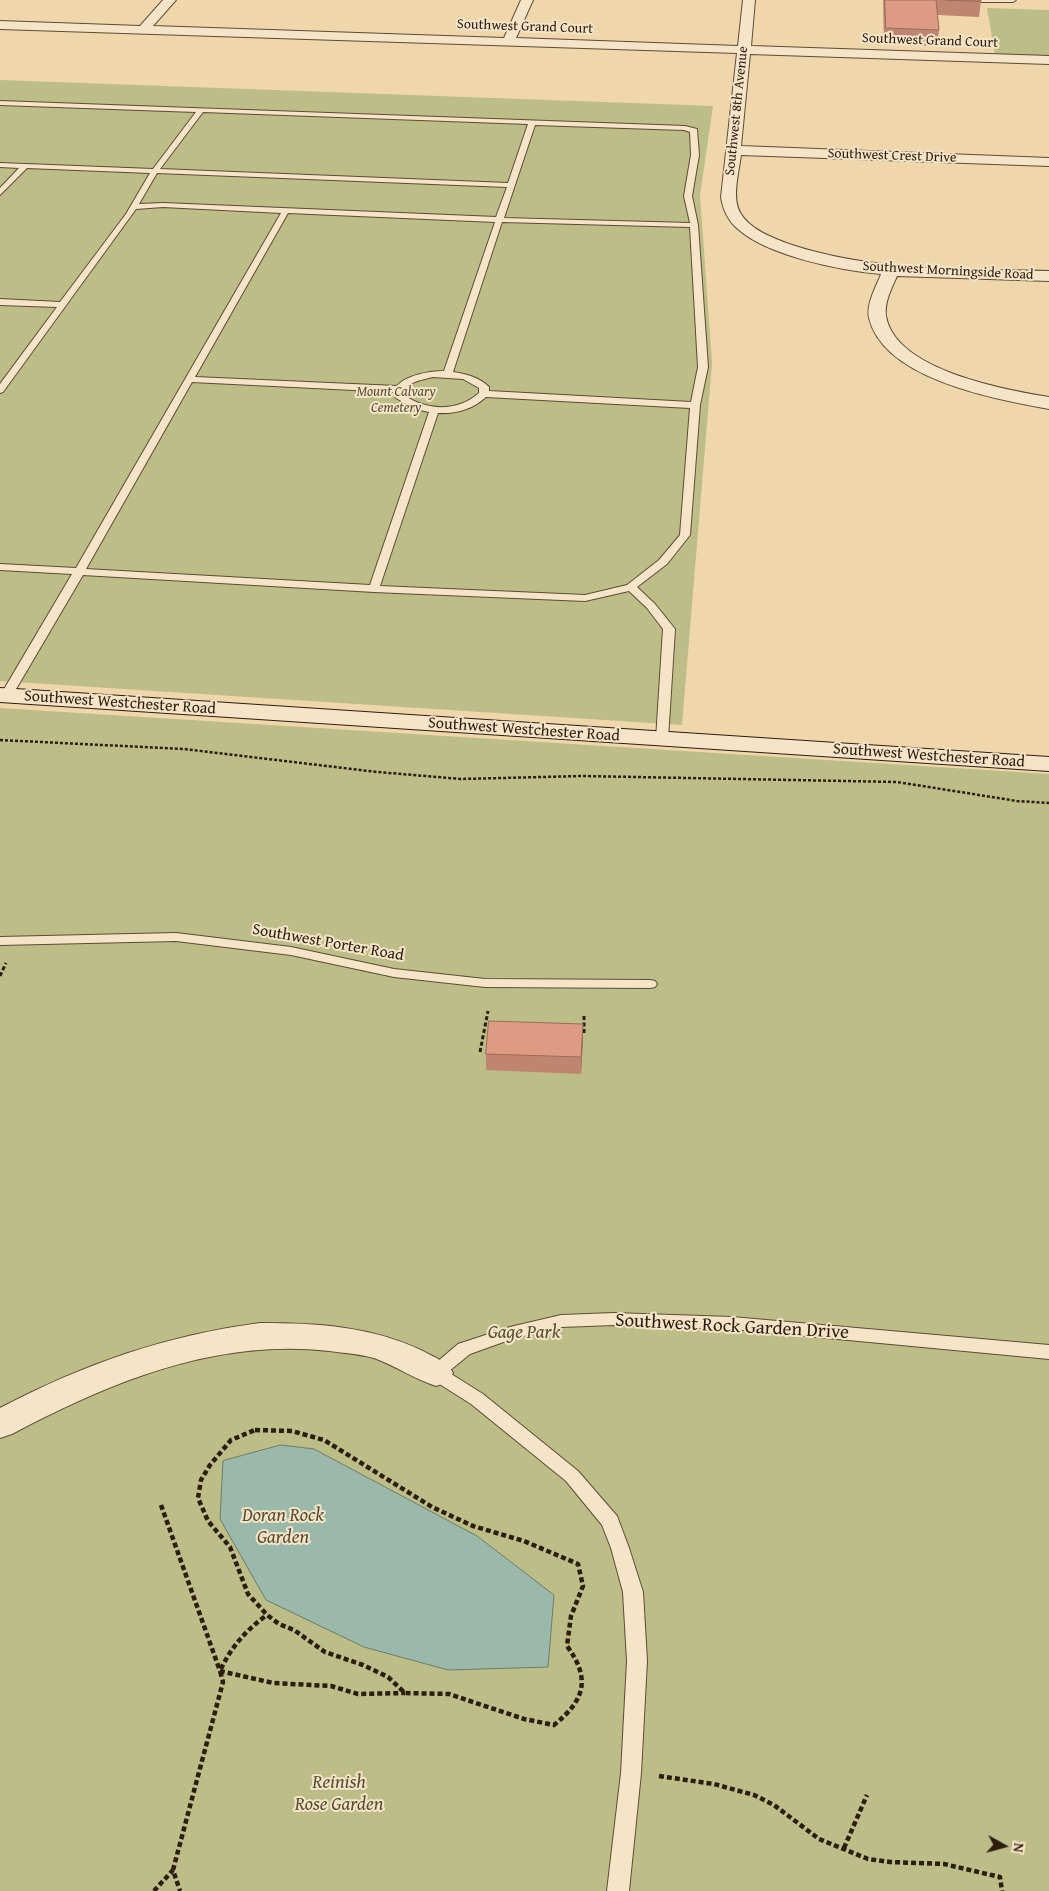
<!DOCTYPE html>
<html>
<head>
<meta charset="utf-8">
<style>
  body { margin:0 }
  #map { position:relative; width:1049px; height:1891px; overflow:hidden; background:#efd6ab; font-family:"Gentium Book Plus",serif }
  canvas { display:block }
  .north { position:absolute; left:979px; top:1821px; width:50px; height:50px; -webkit-text-stroke:4px #f5e4c8; paint-order:stroke; rotate:97deg; font-size:14px; font-weight:700; line-height:20px; text-align:center; color:#2d1d0f }
  .north::after { content:''; display:block; margin:auto; width:18px; height:22px; background:#2d1d0f; clip-path:polygon(50% 0,100% 100%,50% 72%,0 100%) }
</style>
</head>
<body>
<div id="map">
<canvas width="1049" height="1891"></canvas>
<div class="north">N</div>
</div>
<script>
const g = document.querySelector('canvas').getContext('2d');
g.lineJoin = 'round';
function fill(path, color) {
  g.fillStyle = color;
  g.fill(path, 'evenodd');
}
function trace(path, color, width, dash) {
  g.strokeStyle = color;
  g.lineWidth = width;
  g.lineCap = dash ? 'butt' : 'round';
  g.setLineDash(dash || []);
  g.stroke(path);
}
function write(font, color, halo, rows, align = 'center') {
  g.font = font + ' "Gentium Book Plus",serif';
  g.lineWidth = 4;
  g.setLineDash([]);
  g.textBaseline = 'middle';
  g.strokeStyle = halo;
  g.fillStyle = color;
  for (const [text, x, y, turn = 0] of rows) {
    g.save();
    g.translate(x, y);
    g.rotate((+turn || 0) * Math.PI / 180);
    g.textAlign = isNaN(turn) ? turn : align;
    if (halo) g.strokeText(text, 0, 0);
    g.fillText(text, 0, 0);
    g.restore();
  }
}
const green = new Path2D(`
  M987,8L1049,10V57L995,55Z
  M0,80L713,106L700,195L712,363L682,725L0,681Z
  M0,708L1049,774V1891H0Z`);
const water = new Path2D(`
  M281,1445L314,1449L477,1536L554,1595L548,1667L448,1670L364,1647L266,1600L220,1519L223,1461Z`);
const pathFar2 = new Path2D(`
  M0,740L184,749L377,772L461,779L583,776L897,782L1017,801L1049,803`);
const pathFar1 = new Path2D(`
  M0,976L6,963
  M584,1016V1033
  M480,1052L488,1011`);
const path = new Path2D(`
  M255,1430L292,1431L324,1440L432,1507L473,1526L524,1541L578,1564L583,1586L571,1616L567,1646C591,1679 585,1700 554,1725L524,1719L449,1694L405,1693L388,1677L363,1665L325,1652L294,1630L279,1624L267,1615L248,1594L230,1547L208,1521L198,1498L201,1480L210,1465L231,1440Z
  M161,1505L220,1671L273,1683L331,1686L358,1694L405,1693
  M659,1776L714,1784L754,1795L774,1805L819,1839L868,1859L890,1862L944,1864L1000,1877L1002,1891
  M844,1848L867,1795
  M173,1870L223,1682L220,1671C231,1647 246,1630 267,1615
  M154,1891L173,1870L180,1891`);
const lane = new Path2D(`
  M971,0H1016L1013,2H974Z
  M0,101L685,126L697,129L699,155L692,196L698,225L708,367L700,405L690,535L667,564L637,587L655,604L675,629L668,739L666,742L662,743L656,739L663,629L647,608L629,591L585,601L374,592L83,575L12,696L6,700L2,698L0,696L72,574L0,570V564L76,568L281,213L163,207L136,209L3,392L0,393V384L57,307L0,305V299L60,302L126,214L150,173L27,168L0,195V188L19,168L0,167V163L153,169L196,112L0,105ZM203,112L528,124L508,183L160,169ZM535,125L684,130L690,132L691,155L684,196L690,223L504,218ZM157,173L507,187L496,217L163,203L139,204ZM288,213L495,222L444,371C430,371 406,375 397,386L195,377ZM502,222L690,227L698,367L691,402L489,391V387C479,377 466,374 453,372ZM433,377L463,379L479,388V393C458,412 426,411 404,395C404,382 422,380 433,377ZM192,382L394,392L396,398L415,409L429,412L370,585L86,569ZM486,397L690,408L680,535L659,560L627,585L585,595L380,586L438,413C456,414 473,409 486,397Z
  M176,933L291,947L394,969L485,979L650,980L655,981L657,984L655,987L650,988L485,987L394,977L291,955L176,941L0,945V937Z
  M614,1313L732,1317L1049,1345V1359L732,1329L614,1325L561,1327L512,1339L470,1354L448,1372L483,1394L578,1471L617,1516L629,1548L643,1592L647,1661L641,1773L629,1891H607L621,1773L627,1661L623,1592L611,1548L602,1525L566,1481L471,1404L430,1378L427,1373L430,1368L458,1344L510,1327L561,1315Z`);
const street = new Path2D(`
  M163,0H176L153,26L504,38L521,0H533L516,38L738,46L743,0H755L751,46L1049,56V64L750,54L741,146L1049,158V166L741,155C739,172 731,199 741,214C751,230 773,238 789,244C873,272 961,269 1049,271V281L897,276C892,288 884,302 886,316C895,370 1005,390 1049,397V409C996,399 884,380 869,318C866,304 876,287 881,274C842,271 769,256 739,230C728,221 723,210 721,197L737,53L0,29V21L140,26Z
  M260,1323C317,1323 371,1326 423,1351C435,1358 447,1361 453,1373L448,1382L436,1386C414,1379 396,1366 374,1358C360,1354 344,1353 329,1351C216,1338 110,1382 12,1434L0,1438V1408C84,1364 167,1335 260,1323Z`);
const secondary = new Path2D(`
  M0,688L1049,757V771L0,702Z`);
const wall = new Path2D(`
  M883,0H981V1L979,17L938,15L939,30L937,46L884,44Z
  M583,1040L581,1074L486,1070V1054Z`);
const shadedWall = new Path2D(`
  M583,1024V1040L581,1074V1057Z`);
const building = new Path2D(`
  M885,0H936L939,30L886,28Z
  M946,0H981V1Z
  M489,1021L583,1024L581,1057L486,1054Z`);
const farStreetnames = [
  ["Southwest Grand Court",525,27,2],
  ["Southwest Grand Court",930,41,2],
  ["Southwest 8th Avenue",737,111,-84],
  ["Southwest Crest Drive",892,156,2],
  ["Southwest Morningside Road",948,271,3]
];
const farParknames = [
  ["Mount Calvary",396,392],
  ["Cemetery",396,408]
];
const streetNames = [
  ["Southwest Westchester Road",120,703,4],
  ["Southwest Westchester Road",524,730,4],
  ["Southwest Westchester Road",929,756,4],
  ["Southwest Porter Road",328,943,10]
];
const nearStreetnames = [
  ["Southwest Rock Garden Drive",732,1327,3]
];
const nearParknames = [
  ["Gage Park",524,1333],
  ["Doran Rock",283,1516],
  ["Garden",283,1538],
  ["Reinish",339,1783],
  ["Rose Garden",339,1805]
];
fill(green, '#bcbd87');
fill(water, '#9ab9aa');
trace(water, '#6e7b6c', 1);
trace(lane, '#5e4b36', 2);
trace(street, '#5e4b36', 2);
trace(secondary, '#2d1d0f', 2);
trace(pathFar2, '#2d1d0f', 2.5, [3, 2]);
trace(pathFar1, '#2d1d0f', 3, [4, 2.5]);
trace(path, '#2d1d0f', 4.5, [5, 3]);
fill(lane, '#f5e4c8');
fill(street, '#f5e4c8');
fill(secondary, '#f5e4c8');
fill(wall, '#bf8571');
fill(shadedWall, '#9b6c5c');
fill(building, '#de9b83');
trace(building, '#9b6c5c', 1);
write('14px', '#2d1d0f', '#f5e4c8', farStreetnames);
write('italic 14px', '#584d33', '#f5e4c8', farParknames);
write('16px', '#2d1d0f', '#f5e4c8', streetNames);
write('19px', '#2d1d0f', '#f5e4c8', nearStreetnames);
write('italic 19px', '#584d33', '#f5e4c8', nearParknames);
</script>
</body>
</html>
